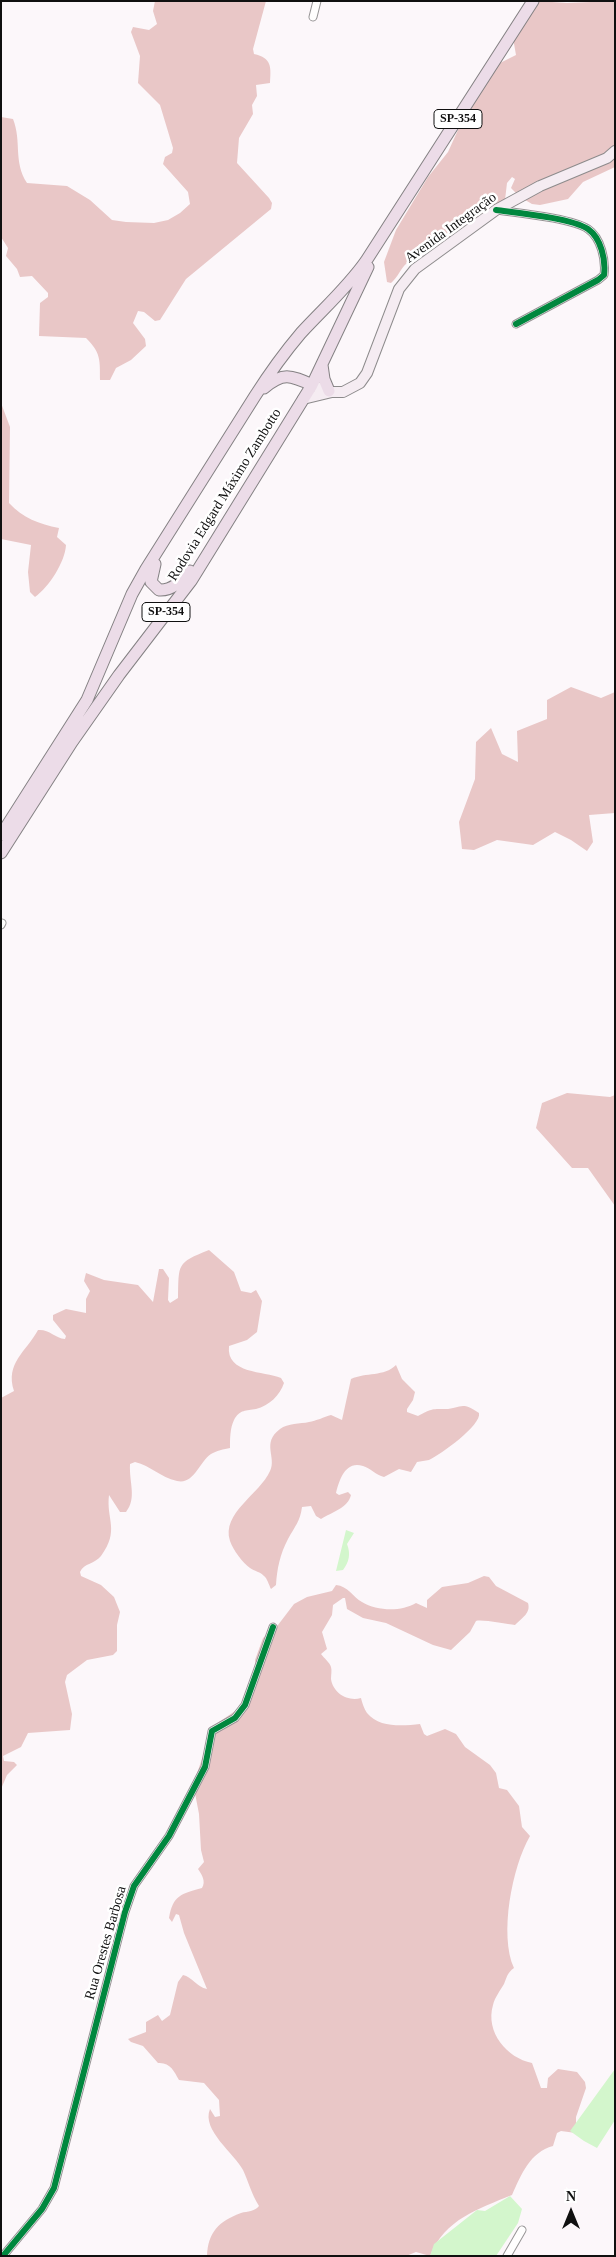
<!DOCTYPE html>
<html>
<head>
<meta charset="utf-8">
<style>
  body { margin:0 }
  #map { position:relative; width:616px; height:2257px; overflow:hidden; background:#fcf7fa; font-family:Georgia,serif }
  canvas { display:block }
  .frame { position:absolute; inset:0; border:2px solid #101010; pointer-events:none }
  .north { position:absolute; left:546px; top:2187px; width:50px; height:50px; -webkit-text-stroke:4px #fff; paint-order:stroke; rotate:0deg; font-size:14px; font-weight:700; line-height:20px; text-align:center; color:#101010 }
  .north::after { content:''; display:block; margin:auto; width:18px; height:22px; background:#101010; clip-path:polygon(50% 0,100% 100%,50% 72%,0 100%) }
</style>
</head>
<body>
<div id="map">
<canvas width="616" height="2257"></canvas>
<div class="frame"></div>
<div class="north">N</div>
</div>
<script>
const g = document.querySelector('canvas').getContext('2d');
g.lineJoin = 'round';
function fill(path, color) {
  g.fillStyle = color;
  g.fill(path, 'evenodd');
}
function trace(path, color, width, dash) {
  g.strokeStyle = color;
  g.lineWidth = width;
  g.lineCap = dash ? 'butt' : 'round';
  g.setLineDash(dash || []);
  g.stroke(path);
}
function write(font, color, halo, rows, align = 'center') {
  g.font = font + ' Georgia,serif';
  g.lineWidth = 5;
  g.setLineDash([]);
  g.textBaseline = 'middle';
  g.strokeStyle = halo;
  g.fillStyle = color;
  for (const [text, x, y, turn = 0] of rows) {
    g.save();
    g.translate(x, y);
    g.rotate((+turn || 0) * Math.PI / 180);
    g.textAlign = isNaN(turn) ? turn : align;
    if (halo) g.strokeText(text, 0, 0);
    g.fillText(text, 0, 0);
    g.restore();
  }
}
const forest = new Path2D(`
  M155,1H266L253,49L254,54C272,58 271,67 270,83L256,85L257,96L252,105L253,114L239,138L237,163L269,198L272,203L271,209L186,279L160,320L155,321L144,312L138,311L133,323L145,339L146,346L131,360L116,368L110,380H100C100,360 101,353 86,338L39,336L40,303L48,297V293L32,276L20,277L17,269L6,256L8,248L1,237V117L13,119C22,142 13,161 27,183L67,186L90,200L112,220L126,222L154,223L168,220L180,213L190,204L188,192L163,164L165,157L172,153L173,148L160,105L138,83L140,56L131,32L133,27L149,30L157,24L153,11Z
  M537,1L567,3L615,1V167L583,182L568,199L540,205L532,204L520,197L511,188L515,179L512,177L507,183L505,200L449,241L438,245L421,247C415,256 411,259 404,266C399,272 397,278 391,283L387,282L384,262L396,230L428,177L448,152L458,130L492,71L500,63L516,55L513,38Z
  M1,403L10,427L9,503C23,518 39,524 59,528L57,537L66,545C65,562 49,587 35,597L30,592L28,572L31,545L1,539Z
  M571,687L601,698L615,692V813L589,815L593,842L587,851L571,840L555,832L533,845L497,840L474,850L462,849L459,822L475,779L476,742L491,728L502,754L518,762L517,731L547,719V700Z
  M567,1093L610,1097L615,1095V1206L588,1168H572L536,1128L542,1103Z
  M209,1250L234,1272L241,1291L251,1293L256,1290L262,1301L257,1332L247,1340L229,1346C226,1374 264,1371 281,1378L284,1383C280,1395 269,1406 256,1409C246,1411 240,1409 234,1420C230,1428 230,1439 230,1448C224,1449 216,1451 211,1454C199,1462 194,1485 177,1481C160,1477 151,1466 135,1462L130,1464C129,1483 137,1498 126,1512H120L109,1495C106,1520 120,1530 101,1556C95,1564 84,1563 80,1572L81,1576L101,1585L114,1597L120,1612L117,1625V1651L113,1655L87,1660L67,1675L65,1682L72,1714L70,1730L28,1733L21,1747L3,1756L4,1761L14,1762L17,1765L7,1775L1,1789V1398L14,1391C5,1363 26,1352 38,1330C49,1329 55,1338 65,1339L66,1336L53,1320V1315L66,1309L86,1313V1299L90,1291L84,1281L86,1273L104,1280L138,1285L153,1302L159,1269H163L169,1278L168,1300L170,1303L178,1298C179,1264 176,1263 209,1250Z
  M396,1365L402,1379L415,1392L413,1400L407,1409V1412L418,1416C431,1409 431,1409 445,1409C460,1409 461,1400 479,1413C482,1425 440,1455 429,1460C425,1461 421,1461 417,1462L411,1472L399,1469L384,1477C376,1475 370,1468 363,1466C345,1460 339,1481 336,1493L339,1495L348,1492L351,1495C348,1508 332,1512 321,1519L316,1516L311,1506L302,1507C300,1522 295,1526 288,1539C280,1554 277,1569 276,1585L271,1589C269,1585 267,1578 264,1576C261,1572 254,1571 250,1568C243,1563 233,1550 230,1541C221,1513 260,1494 270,1471C277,1457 261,1443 280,1429C288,1423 300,1424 309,1422C316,1421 324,1417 331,1415L342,1420L351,1379C366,1372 384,1377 396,1365Z
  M484,1576L489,1577L496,1586L528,1603C531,1613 522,1618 515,1625C507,1624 481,1619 476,1621L470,1632L451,1650L433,1645L386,1623L363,1618L347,1609L345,1598H343L333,1605L332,1615L322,1632L327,1649L321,1654C324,1658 330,1663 331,1667C332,1670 331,1675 331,1679C333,1693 348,1702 361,1698C362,1702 364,1709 367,1713C379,1728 403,1726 420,1724L424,1734L427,1736L445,1729L456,1734L465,1747L490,1765L496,1773L499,1788L507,1790L519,1806L522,1827L530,1836C512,1867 499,1935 514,1968C507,1973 507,1977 504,1984C500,1991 495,1997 493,2005C485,2032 507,2058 532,2063L541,2088H547L548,2078L558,2069L577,2072L585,2082L586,2088L576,2117V2133L561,2131L557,2133L553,2146C530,2152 521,2175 512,2195C478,2209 445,2219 430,2256L416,2252L406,2256H207C208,2232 219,2221 241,2213C248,2211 254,2212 259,2206C251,2193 249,2183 243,2170C235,2154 201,2130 210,2109L215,2117L220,2116L219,2100L204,2083L179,2080C174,2071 170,2062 158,2063L143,2046L131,2042L128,2039L146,2032V2022L158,2015L162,2021L170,2015L178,1982L183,1975C192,1977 197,1987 207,1989L184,1933L179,1915L176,1914L172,1922L169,1918C173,1895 181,1894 202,1888C206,1881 202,1875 198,1869L204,1862L201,1850L199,1814L194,1788L195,1779L212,1730L219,1722L241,1707L248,1684L257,1679L255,1660L263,1638L278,1625L294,1604L307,1597L332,1591L336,1585C348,1586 353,1597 362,1602C377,1611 401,1612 416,1603L427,1608V1600L442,1587L468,1583Z`);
const water = new Path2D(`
  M346,1530L354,1533L347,1544C351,1554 349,1562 343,1570L336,1571Z
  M615,2069V2120L597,2148L584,2141L570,2131Z
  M510,2196L522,2209L518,2223L496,2256H430L434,2244L477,2210L485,2211Z`);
const minor = new Path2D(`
  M313,17L317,1
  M497,210C518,213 572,218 588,229C601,238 606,260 604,275L598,280L516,324
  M1,925L2,923
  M3,2256L42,2209L54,2188L125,1912L134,1886L169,1836L205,1767L212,1731L235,1718L245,1705L273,1627
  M507,2256L522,2230`);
const secondary = new Path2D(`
  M312,385L332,392H343L360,383L367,373L399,289L415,269L496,210L540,186L607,158L615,151
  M303,399L332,392`);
const primary = new Path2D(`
  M322,365L324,379L329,391
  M264,388C283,372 290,375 312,385
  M155,564L151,582L159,590C172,591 181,581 190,571
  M1,835L87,700L132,594L146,569L255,396C269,374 284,353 301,333C323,309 347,288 366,261L533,1
  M1,853L72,742L119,675L191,581L312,385L368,267`);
const cycleway = new Path2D(`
  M496,210C518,213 571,218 588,229C601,238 606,260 604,275L598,280L516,324
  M3,2256L42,2209L54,2188L125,1912L134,1886L169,1836L205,1767L212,1731L235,1718L245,1705L273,1627`);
const shields = [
  [458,119,48],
  [166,612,48]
];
const shieldNames = [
  ["SP-354",458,119],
  ["SP-354",166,612]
];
const streetNames = [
  ["Avenida Integração",451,228,-36],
  ["Rodovia Edgard Máximo Zambotto",225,495,-58],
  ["Rua Orestes Barbosa",106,1943,-74]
];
fill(forest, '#e9c7c7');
fill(water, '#d3f6cc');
trace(minor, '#969495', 9);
trace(secondary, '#8d8b8c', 12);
trace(primary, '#848183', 13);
trace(minor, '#fffefe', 7);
trace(secondary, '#f5ecf2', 10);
trace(primary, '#ecdce8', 11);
trace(cycleway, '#00873e', 6);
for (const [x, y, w] of shields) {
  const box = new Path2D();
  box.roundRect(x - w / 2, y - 9.5, w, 19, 4);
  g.fillStyle = '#fff';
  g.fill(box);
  trace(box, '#101010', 1);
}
write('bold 12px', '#101010', null, shieldNames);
write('14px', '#101010', '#fff', streetNames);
</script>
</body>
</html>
